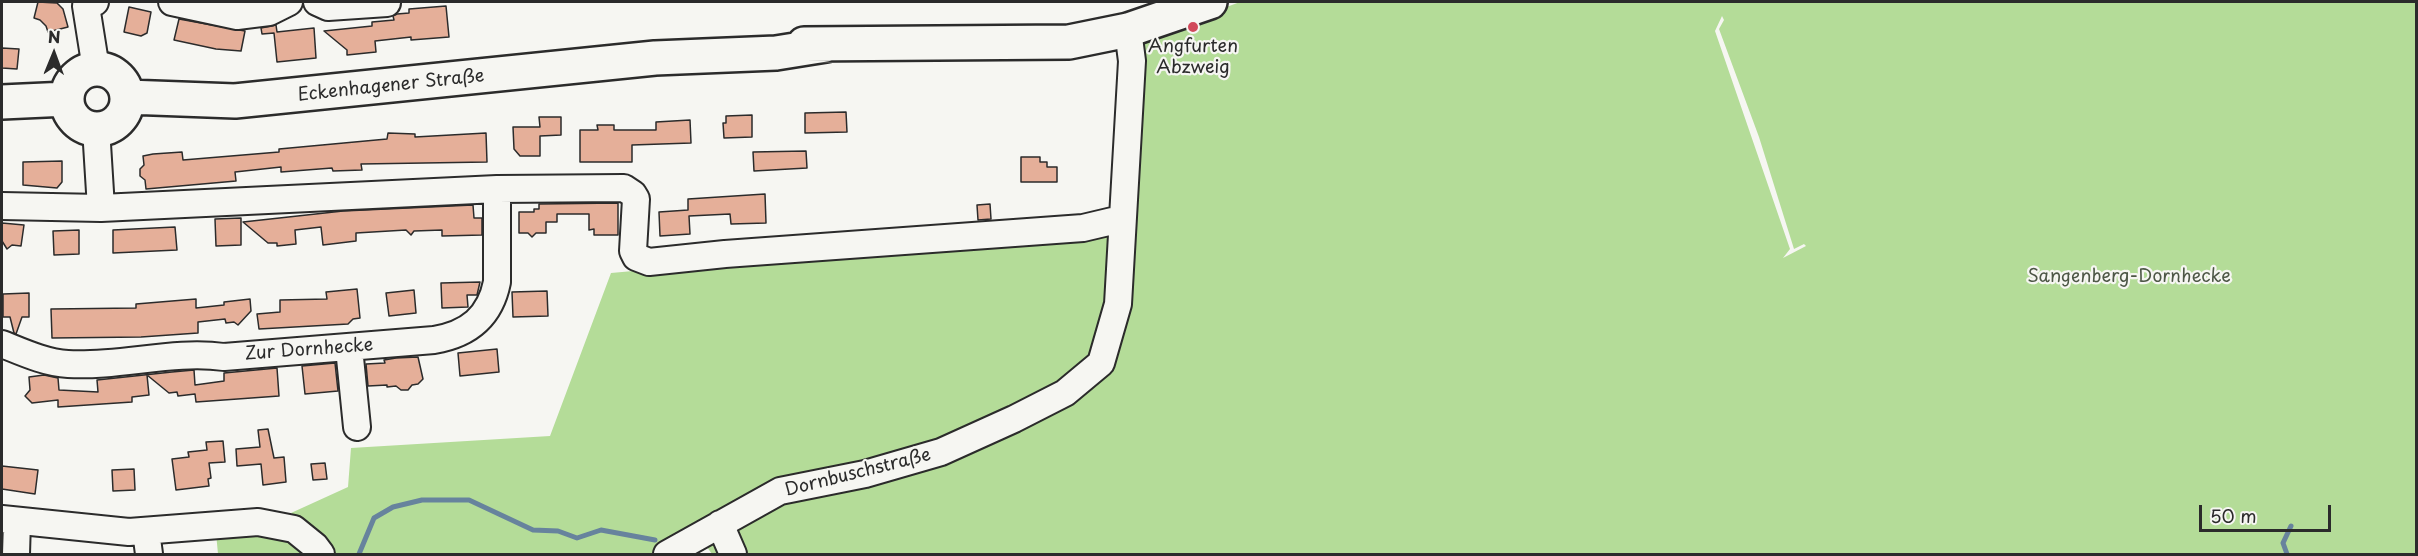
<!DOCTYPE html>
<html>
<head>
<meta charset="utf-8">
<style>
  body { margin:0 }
  #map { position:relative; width:2418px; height:556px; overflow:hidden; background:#f6f6f2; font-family:"Playpen Sans",sans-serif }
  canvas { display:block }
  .frame { position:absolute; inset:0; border:3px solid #2b2b2b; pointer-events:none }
  .north { position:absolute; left:24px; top:24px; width:60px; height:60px; -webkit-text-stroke:4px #f6f6f2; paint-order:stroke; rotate:1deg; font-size:16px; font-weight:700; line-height:24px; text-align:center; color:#2b2b2b }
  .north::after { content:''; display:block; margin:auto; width:21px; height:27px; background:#2b2b2b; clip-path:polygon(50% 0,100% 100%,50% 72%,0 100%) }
  .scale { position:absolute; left:2199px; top:505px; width:132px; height:27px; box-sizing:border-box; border:3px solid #2b2b2b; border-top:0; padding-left:8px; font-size:18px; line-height:21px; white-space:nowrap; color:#2b2b2b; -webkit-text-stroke:4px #f6f6f2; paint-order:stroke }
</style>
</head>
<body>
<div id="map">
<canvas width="2418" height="556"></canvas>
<div class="frame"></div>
<div class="north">N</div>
<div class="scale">50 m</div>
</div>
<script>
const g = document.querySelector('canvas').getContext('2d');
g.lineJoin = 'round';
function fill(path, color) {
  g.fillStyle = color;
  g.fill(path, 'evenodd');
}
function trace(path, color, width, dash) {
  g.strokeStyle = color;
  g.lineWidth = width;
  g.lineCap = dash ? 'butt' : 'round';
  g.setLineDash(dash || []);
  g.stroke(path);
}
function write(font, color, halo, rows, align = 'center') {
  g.font = font + ' "Playpen Sans",sans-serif';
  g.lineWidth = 4.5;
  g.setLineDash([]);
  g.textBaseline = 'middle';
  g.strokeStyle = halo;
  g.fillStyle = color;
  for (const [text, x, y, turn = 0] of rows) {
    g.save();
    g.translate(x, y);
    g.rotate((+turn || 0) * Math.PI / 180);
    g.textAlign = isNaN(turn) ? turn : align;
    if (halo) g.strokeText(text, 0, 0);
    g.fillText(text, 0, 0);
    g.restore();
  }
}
const green = new Path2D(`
  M1240,2H2416V554H712L696,532L654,554H333L320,536L291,513L348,487L351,448L550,436L611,273L1098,229L1112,233V353L1140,50L1151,35ZM1722,16L1724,20L1719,29L1759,137L1794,249L1804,244L1806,246L1783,258L1790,249L1715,31Z
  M216,533H285L312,554H218Z`);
const stream = new Path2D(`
  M359,554L374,518L393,507L422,500H469L533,530L558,531L577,538L601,530L655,540
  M2287,554L2283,543L2291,526`);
const building = new Path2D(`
  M38,2L57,3L63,9L68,27L48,32L46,26L40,20L34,18Z
  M446,6L449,37L411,40V37L375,41L376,52L347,55V50L324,31L372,26V22L394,20L393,16L397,14L409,13V9Z
  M129,7L151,12L147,33L141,36L124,32Z
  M179,19L245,31L241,51L216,49L174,40Z
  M276,25L277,32L314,28L316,58L277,62L274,33L262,34L261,28Z
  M2,48L19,49L17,69L2,68Z
  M846,112L847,132L805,133V113Z
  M752,115V137L724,138L723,123H726V116Z
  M539,117H561V135L540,136V156H520L514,149L513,127H540Z
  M690,120L691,143L632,145V162H580V130H598L597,125H614V130H656V122Z
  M388,133L415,134V137L486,133L487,162L361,164L362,170L333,171L332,168L281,172V167L235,172L236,181L146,189L145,180L140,176V169L144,165L143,156L153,154L182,152L183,160L279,152V149L387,139Z
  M806,151L807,168L754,171L753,152Z
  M1021,157H1040V162H1047V167H1057V182H1021Z
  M62,161V182L57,188L23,185V162Z
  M765,194L766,223L731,224L730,214L689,216L690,234L660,236L659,212L688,210V199Z
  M618,203V235H594V229L589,230V214H557V222H546V233H536L532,237L528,233H519V212H534V209H539V204Z
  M990,204L991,219L978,220L977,205Z
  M473,205L474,218H482V235L442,236V230L414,231L411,235L406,230L356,233V241L323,245L321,227L295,230L296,244L277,246V243H268L243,222L343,211Z
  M241,218V245L216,246L215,219Z
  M2,223L24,225L21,246L12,245L7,249L2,241Z
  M175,227L177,250L113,253V230Z
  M79,230V254L54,255L53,231Z
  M480,282L477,295H467L468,307L442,308L441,283Z
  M357,289L360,318L353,319L348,324L259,329L257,314L280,312V300L327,299L326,292Z
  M414,290L416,313L389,316L386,293Z
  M547,291L548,316L513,317L512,292Z
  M29,293V317H22L16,334L14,333L10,317H3V294Z
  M196,299V308L224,305V302L250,299L251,311L238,325L234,322L226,323L225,319L198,322V333L141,337L52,338L51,309L136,308V304Z
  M497,349L499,372L460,376L458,353Z
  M418,357L423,379L418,384L412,385L408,390H401L396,386L387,387V385L368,386L366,364L385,363L384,360L396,358Z
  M335,363L338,391L305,394L302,366Z
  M277,368L279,396L196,402L195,394L178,396L177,392L169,393L147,375L149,395L132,397V402L58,407V400L32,403L25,396L30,390L29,377L44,375L58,378L59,390L98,392L97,380L172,372L194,370L195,385L224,381V373Z
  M268,429L274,458L284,457L286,482L263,485L261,464L237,466L236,449L260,447L258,430Z
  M223,441L225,462L209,463L211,478L208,479L209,486L176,490L172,459L189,457L188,452L207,450L206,442Z
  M325,463L327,479L313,480L311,464Z
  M2,466L38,470L35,494L2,489Z
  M134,469L135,490L113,491L112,470Z`);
const minor = new Path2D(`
  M95,2L86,6L96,69
  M172,2L237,16L269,12L289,2
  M317,2L328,7L387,3
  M96,128L101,208L497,189L624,188L633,194L636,199L633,251L636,257L649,262L725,254L1083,228L1121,219
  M2,206L101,208
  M2,344C22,352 46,363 68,364C120,367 173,350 224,357L434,340C469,334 490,317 497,282V189
  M349,348L357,427
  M2,519L129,532L258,522L294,529L315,546L321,554
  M720,524L733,554
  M146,531L149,554
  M16,554L17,521
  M667,554L780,491L865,474L941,452L1014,419L1065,393L1101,363L1118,304L1132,61L1128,30`);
const major = new Path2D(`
  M804,44L1069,42L1128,30L1210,2
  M67 99a30 30 0 1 1 60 0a30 30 0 1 1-60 0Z
  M127,97L235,101L655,58L776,53L826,45
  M2,102L67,99`);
const markers = [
  [1193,27,6,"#d1495b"]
];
const poiNames = [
  ["Angfurten",1193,47],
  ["Abzweig",1193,68]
];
const streetNames = [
  ["Eckenhagener Straße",391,86,-6],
  ["Zur Dornhecke",309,350,-4],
  ["Dornbuschstraße",858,473,-14]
];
const parkNames = [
  ["Sangenberg-Dornhecke",2129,277]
];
fill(green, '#b4dc98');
trace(stream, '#67839d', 5);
fill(building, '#e5af99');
trace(building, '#2b2b2b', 1.5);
trace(minor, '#2b2b2b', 30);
trace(major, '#2b2b2b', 38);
trace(minor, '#f6f6f2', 26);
trace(major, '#f6f6f2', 33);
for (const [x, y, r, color] of markers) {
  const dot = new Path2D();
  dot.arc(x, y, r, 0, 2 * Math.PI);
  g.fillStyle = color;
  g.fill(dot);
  trace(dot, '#f6f6f2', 2);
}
write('18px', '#2b2b2b', '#f6f6f2', poiNames);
write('18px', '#2b2b2b', '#f6f6f2', streetNames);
write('18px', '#4d5746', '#f6f6f2', parkNames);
</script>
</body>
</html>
